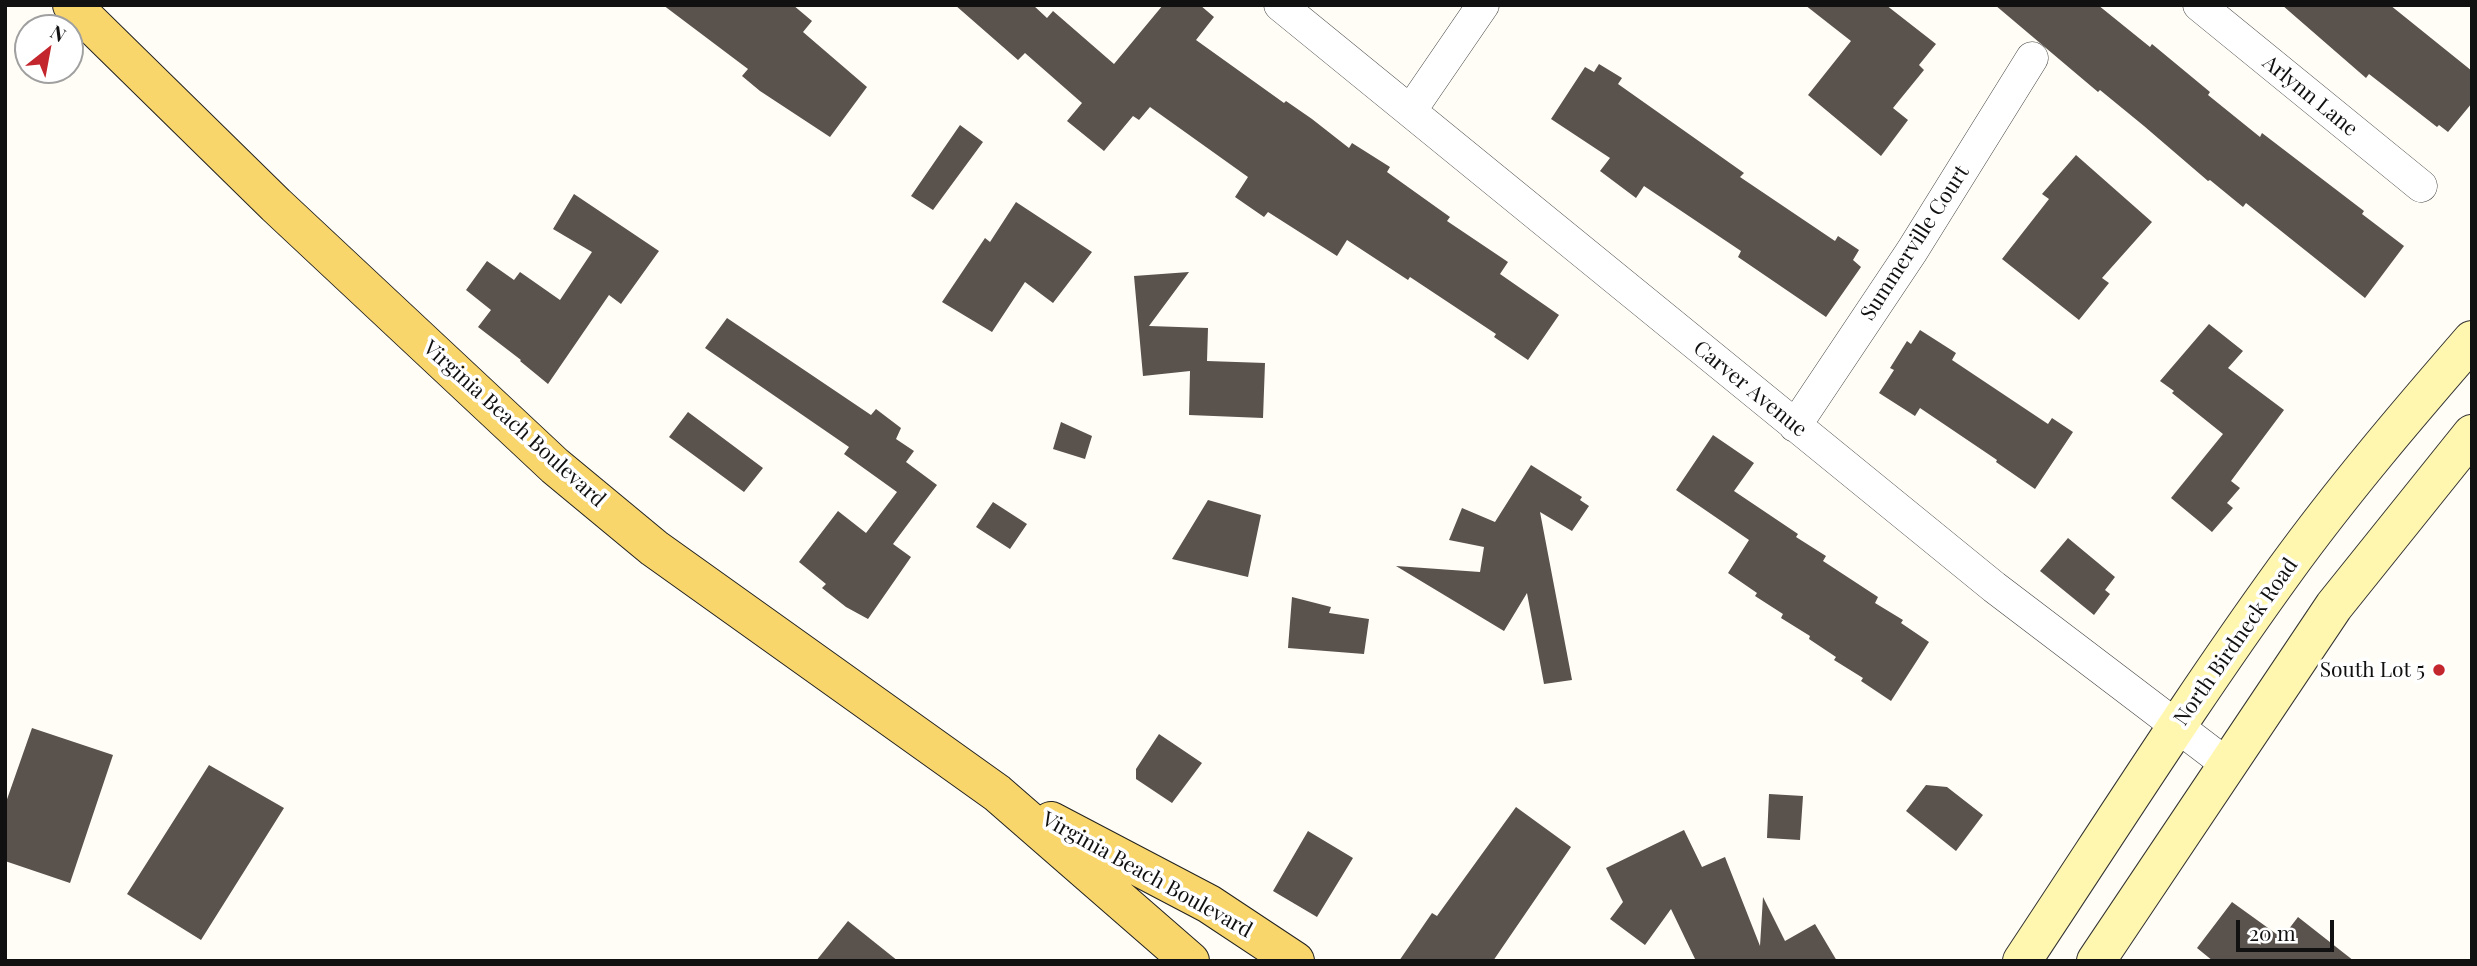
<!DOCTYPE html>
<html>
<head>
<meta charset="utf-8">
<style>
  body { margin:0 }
  #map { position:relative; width:2477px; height:966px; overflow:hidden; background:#fffdf5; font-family:"Playfair Display",serif }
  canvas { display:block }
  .frame { position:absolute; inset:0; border:7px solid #111; pointer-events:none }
  .north { position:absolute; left:14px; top:14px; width:70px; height:70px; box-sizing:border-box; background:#fff; border:2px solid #a0a0a0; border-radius:50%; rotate:31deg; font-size:19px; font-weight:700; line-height:28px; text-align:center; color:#111 }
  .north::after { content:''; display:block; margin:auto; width:24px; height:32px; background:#c4262e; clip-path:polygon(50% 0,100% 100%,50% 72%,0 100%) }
  .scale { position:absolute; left:2236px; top:920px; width:98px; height:32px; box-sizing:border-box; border:4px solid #111; border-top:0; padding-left:9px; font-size:21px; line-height:24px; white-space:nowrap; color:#111; -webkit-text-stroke:5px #fff; paint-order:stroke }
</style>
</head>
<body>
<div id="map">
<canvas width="2477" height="966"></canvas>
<div class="frame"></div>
<div class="north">N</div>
<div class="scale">20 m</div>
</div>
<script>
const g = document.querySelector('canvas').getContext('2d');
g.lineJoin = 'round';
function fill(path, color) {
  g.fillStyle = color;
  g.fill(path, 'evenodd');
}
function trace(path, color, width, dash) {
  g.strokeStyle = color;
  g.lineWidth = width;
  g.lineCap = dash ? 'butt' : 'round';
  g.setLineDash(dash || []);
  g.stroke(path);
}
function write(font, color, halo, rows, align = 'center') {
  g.font = font + ' "Playfair Display",serif';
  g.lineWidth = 7;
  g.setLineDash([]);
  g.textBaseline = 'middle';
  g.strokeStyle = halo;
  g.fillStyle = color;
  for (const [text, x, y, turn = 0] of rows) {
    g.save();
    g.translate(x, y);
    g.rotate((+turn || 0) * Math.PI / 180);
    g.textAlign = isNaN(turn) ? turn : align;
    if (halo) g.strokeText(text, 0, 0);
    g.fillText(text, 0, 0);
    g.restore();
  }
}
const building = new Path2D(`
  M663,5H793L812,21L803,32L867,87L830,137L760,91L742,76L748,69Z
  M955,5H1033L1047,18L1053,11L1114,64L1163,5H1200L1214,17L1196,40L1284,103L1286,101L1312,119L1349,148L1352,143L1390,167L1387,172L1450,217L1447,221L1508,262L1500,274L1559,315L1528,360L1494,337L1496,334L1410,277L1408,280L1347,240L1337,256L1268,212L1264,217L1235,197L1248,177L1150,107L1139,120L1133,116L1104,151L1067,121L1082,103L1025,53L1018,60Z
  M1805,5H1886L1936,44L1919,65L1924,70L1893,108L1908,120L1881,156L1808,95L1851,41Z
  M1995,5H2098L2150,47L2152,44L2210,92L2208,95L2260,137L2262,133L2364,211L2362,214L2404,246L2365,298L2246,203L2243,207L2210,180L2208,181L2144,126L2100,90L2098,92Z
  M2282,5H2390L2472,71V103L2448,132L2439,125L2437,127L2369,74L2366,78Z
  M1599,64L1622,78L1618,84L1744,173L1740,177L1835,241L1838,236L1859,250L1853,260L1861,267L1826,317L1738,257L1741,251L1644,186L1636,198L1600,171L1610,158L1551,119L1585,67L1594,72Z
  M960,125L983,142L933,210L911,196Z
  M2076,155L2152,222L2102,278L2109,283L2079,320L2002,259L2049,199L2042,194Z
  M574,194L659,251L621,304L609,295L548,384L520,361L521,360L478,327L491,310L466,290L487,261L514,280L520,272L560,300L592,252L553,229Z
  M1016,202L1092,252L1053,303L1025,282L992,332L942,302L985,238L990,242Z
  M1189,272L1149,326L1208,328L1207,361L1265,363L1263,418L1189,415L1190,371L1143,376L1134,276Z
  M727,318L871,415L876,409L901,428L896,439L914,451L906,462L937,485L893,544L911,557L868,619L846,607L822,588L826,584L799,562L838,511L866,533L897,492L844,454L849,447L705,348Z
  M2209,324L2243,351L2228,368L2284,410L2231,481L2240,488L2227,503L2233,508L2212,532L2171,498L2223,434L2172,393L2174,391L2160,381Z
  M1920,330L1956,353L1952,360L2048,424L2052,418L2073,432L2035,489L1996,462L1997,460L1920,408L1915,416L1879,393L1894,370L1890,368L1907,341L1911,344Z
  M688,412L763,468L744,492L669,437Z
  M1061,422L1092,436L1085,459L1053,449Z
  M1713,435L1754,463L1734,491L1798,534L1796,537L1826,556L1823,561L1878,597L1875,603L1903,620L1901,623L1929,642L1891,701L1861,681L1863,678L1834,660L1836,657L1809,639L1810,636L1781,618L1783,614L1755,596L1757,593L1728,573L1749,540L1676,490Z
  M1531,465L1582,497L1580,500L1589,506L1572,531L1540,512L1572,680L1544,684L1527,593L1504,631L1396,566L1480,572L1484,547L1449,540L1462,508L1495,522Z
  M1208,500L1261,515L1248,577L1172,559Z
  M993,502L1027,524L1010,549L976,527Z
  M2068,538L2115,577L2105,590L2110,594L2094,615L2040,571Z
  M1292,597L1331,607L1329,613L1369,619L1364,654L1288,648Z
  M32,728L113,755L70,883L5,861V805Z
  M1159,734L1202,763L1172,803L1136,779V769Z
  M209,765L284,808L201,940L127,894Z
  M1926,785L1947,787L1983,815L1956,851L1906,811Z
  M1769,794L1803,796L1800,840L1767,838Z
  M1516,807L1571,847L1493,961H1399L1432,913L1437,916Z
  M1684,830L1702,867L1725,857L1760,946L1763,897L1785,941L1815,924L1837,961H1696L1671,909L1645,945L1610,919L1623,902L1606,868Z
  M1308,831L1353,858L1317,917L1273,891Z
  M2232,902L2282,938L2298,917L2354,961H2213L2197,948Z
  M848,921L898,961H816Z`);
const minor = new Path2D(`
  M1280,5L1994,587L2228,765
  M2199,5L2421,186
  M1411,110L1483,5
  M1795,426L1912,251L2032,58`);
const secondary = new Path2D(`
  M2022,961C2109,830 2193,697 2285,570C2343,490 2407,415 2472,340
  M2096,961L2334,606L2472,434`);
const primary = new Path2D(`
  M72,5L276,205L555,466L654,548L997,793L1190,961
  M1051,821L1209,904L1295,961`);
const markers = [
  [2439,670,7,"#c4262e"]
];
const streetNames = [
  ["Arlynn Lane",2310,96,39],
  ["Summerville Court",1915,243,-57],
  ["Carver Avenue",1750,389,39],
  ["Virginia Beach Boulevard",514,424,42],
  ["North Birdneck Road",2236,642,-55],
  ["Virginia Beach Boulevard",1147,875,29]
];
const poiNames = [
  ["South Lot 5",2425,670]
];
fill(building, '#5a524d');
trace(minor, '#444', 33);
trace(secondary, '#333', 40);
trace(primary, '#222', 40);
trace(minor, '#fff', 32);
trace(secondary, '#fff6b0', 38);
trace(primary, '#f9d66b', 38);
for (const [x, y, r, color] of markers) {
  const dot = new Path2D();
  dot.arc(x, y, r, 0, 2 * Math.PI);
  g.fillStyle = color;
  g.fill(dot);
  trace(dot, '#fff', 2.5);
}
write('21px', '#111', '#fff', streetNames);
write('21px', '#111', '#fff', poiNames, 'right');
</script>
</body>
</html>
